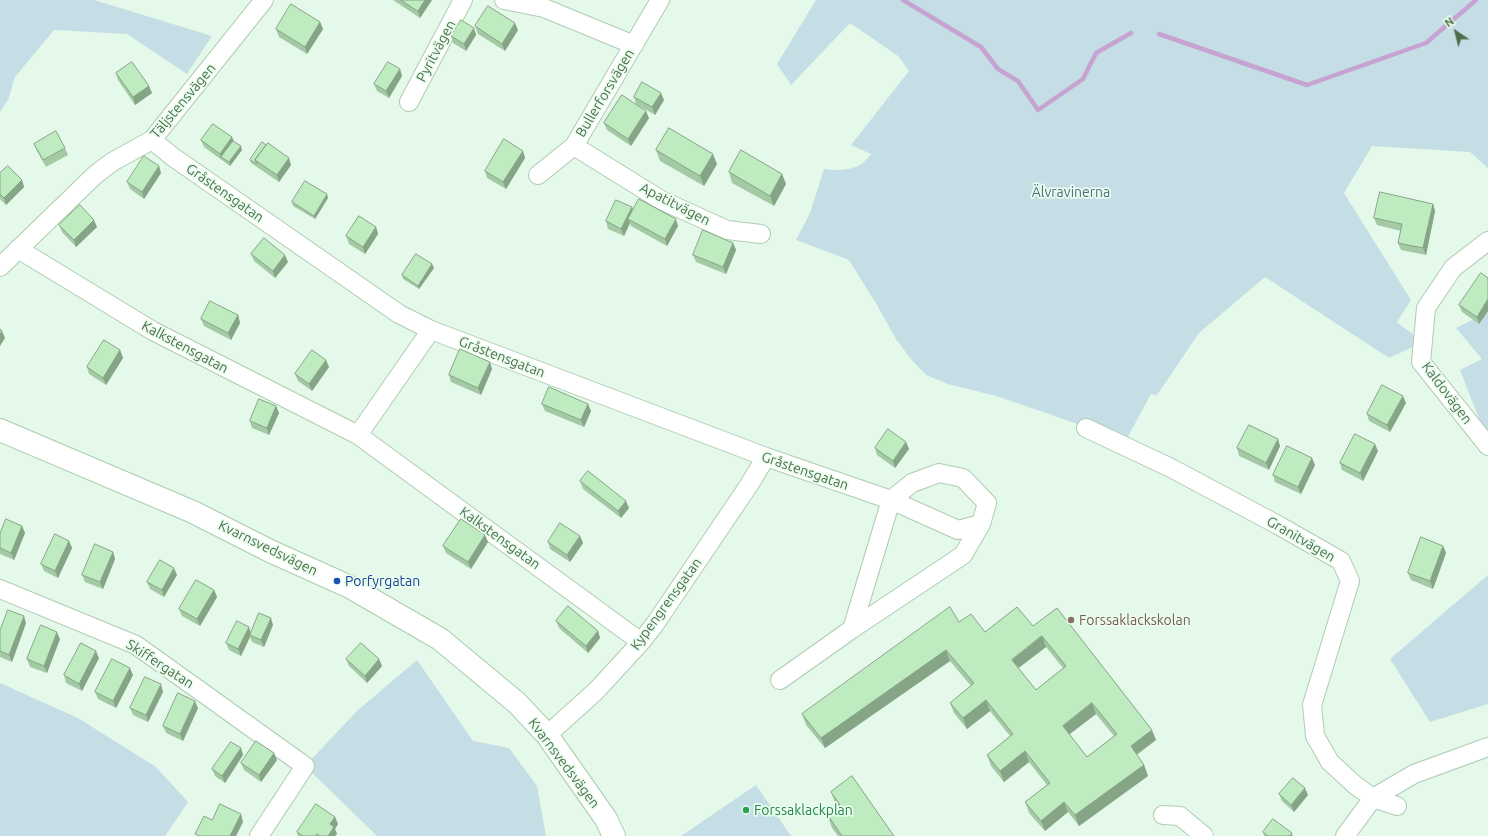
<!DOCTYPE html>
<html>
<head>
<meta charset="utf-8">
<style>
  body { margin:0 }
  #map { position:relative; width:1488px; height:836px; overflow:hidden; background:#e4f9e9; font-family:Ubuntu,sans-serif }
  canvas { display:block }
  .north { position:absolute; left:1436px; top:12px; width:40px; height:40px; -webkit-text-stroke:3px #eafdee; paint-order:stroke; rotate:325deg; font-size:11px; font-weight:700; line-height:16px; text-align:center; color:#4e6f4d }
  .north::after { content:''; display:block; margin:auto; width:14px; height:18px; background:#4e6f4d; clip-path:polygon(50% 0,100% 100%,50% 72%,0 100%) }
</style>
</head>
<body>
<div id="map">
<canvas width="1488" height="836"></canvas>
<div class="north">N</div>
</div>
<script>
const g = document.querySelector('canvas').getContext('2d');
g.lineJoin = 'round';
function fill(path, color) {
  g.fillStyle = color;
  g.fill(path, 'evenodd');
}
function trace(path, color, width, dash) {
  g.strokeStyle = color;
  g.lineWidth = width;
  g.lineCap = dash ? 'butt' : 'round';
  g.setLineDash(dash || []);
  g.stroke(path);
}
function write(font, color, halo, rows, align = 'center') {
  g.font = font + ' Ubuntu,sans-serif';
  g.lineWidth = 3.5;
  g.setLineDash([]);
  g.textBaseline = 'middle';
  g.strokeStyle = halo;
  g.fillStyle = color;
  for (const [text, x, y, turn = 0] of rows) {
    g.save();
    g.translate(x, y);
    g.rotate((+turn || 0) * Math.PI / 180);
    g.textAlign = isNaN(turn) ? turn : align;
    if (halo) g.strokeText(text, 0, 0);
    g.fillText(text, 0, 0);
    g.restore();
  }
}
const green = new Path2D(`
  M0,0H94L212,36L187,74L127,34L54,30L15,77L8,100L0,112Z
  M816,0H1488V168L1470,152L1372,146L1344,193L1411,300L1397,322L1399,324L1424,342L1389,358L1265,277L1199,333L1157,395L1151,394L1124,444L1091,429L1049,414L996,396L948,384L926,375L910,358L896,339L877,305L849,260L796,240L810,213L824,169C842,171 860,171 871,154L851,145L909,71L898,56L850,23L791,85L777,64Z
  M1488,312V442L1460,370L1482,359L1456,328Z
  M1488,575V704L1430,722L1390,659Z
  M417,660L473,741L509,748L537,786L546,836H377L305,766L358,710Z
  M0,683L78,718L156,767L188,802L165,836H0Z
  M756,785L791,836H681Z`);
const stream = new Path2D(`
  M903,0L981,47L998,69L1018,81L1038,110L1083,79L1096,53L1131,33
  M1159,34L1307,85L1426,43L1476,0`);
const street = new Path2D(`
  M504,0L544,8L634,45
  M409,102L463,0
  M152,140L173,157L399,314L431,330L766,457L891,500L958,530L981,524L987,503L963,478L939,473L912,483L891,500L852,629
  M574,146L661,200L727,230L761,234
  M538,175L574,146L660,0
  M1488,241L1453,268L1426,308L1421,362L1488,446
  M18,249L153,331L358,435L641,642
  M0,267L95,175L112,162L152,140L264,0
  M1086,428L1171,468L1278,525L1341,561L1350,581L1312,705L1315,736L1330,762L1355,785L1373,798L1414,774L1488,747
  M358,435L431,330
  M0,589L136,645L305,766L259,836
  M780,680L852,629L963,555L981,524
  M547,735L596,691L641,642L655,624L749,485L766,457
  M1163,815L1180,816L1204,836
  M1345,836L1373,798L1397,806`);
const secondary = new Path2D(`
  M0,430L193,512L270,551L350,587L440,639L517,703L547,735L606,819L614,836`);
const wall = new Path2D(`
  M393,0H432L420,18Z
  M320,22L323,29L307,54L279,37L276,29Z
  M475,26L518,30L505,51L478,34Z
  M474,28L476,35L466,51L453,43L451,36Z
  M400,69L402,76L389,98L377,91L374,84Z
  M116,73L149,86L152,93L135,105L118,80Z
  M634,97L664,100L655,115L636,104Z
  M649,118L631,146L607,130L604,123Z
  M232,137L233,141L242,150L230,166L204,147L201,140Z
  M34,144L65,148L68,155L46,167L37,151Z
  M656,150L717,164L704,186L660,161Z
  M523,151L525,158L506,189L487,178L485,171Z
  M250,160L291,165L279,182L251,163Z
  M159,166L161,173L144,199L130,189L127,182Z
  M729,172L782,174L786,184L774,206L732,183Z
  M0,173L22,180L24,187L6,205L0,199Z
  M328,198L315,219L293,206L292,202Z
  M1433,204L1435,211L1426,255L1401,250L1398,243L1401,231L1377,225L1374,218Z
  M632,207L633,210L678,226L667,246L631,226L630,223L624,236L608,229L606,221Z
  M59,225L97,227L76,247L62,232Z
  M376,227L378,234L365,254L349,244L346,236Z
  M733,243L736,250L726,274L696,262L693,255Z
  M251,254L288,262L275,278L254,261Z
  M434,268L419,289L403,279L402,275Z
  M1488,278V311L1479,324L1462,312L1459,305Z
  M238,315L240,323L231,340L204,326L201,319Z
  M120,350L123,358L106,385L89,374L87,367Z
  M326,360L329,367L312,391L298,381L295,374Z
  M492,369L481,395L451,382L449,375Z
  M1406,403L1390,432L1369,421L1367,414Z
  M542,404H588L591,411L584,427L545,411Z
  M276,406L279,413L269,435L252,428L250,421Z
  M906,442L909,449L895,468L877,455L875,448Z
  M1280,446L1269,470L1239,456L1237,448Z
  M1378,451L1363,481L1342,470L1340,463Z
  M1315,465L1301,494L1275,482L1273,475Z
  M580,481L629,508L621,518L583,489Z
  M22,526L25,533L14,560L0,554V534Z
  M485,535L488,542L471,569L446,553L443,546Z
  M580,536L583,543L570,562L550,549L548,542Z
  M69,541L72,548L58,578L44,571L41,564Z
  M1443,546L1446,553L1433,589L1411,580L1408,573Z
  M113,552L115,559L103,589L85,582L82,575Z
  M177,575L164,597L150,589L147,582Z
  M214,590L217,597L200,626L182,616L179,609Z
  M556,621L598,631L600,638L588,653L559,628Z
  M959,622L985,632L1033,626L1156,740L1137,755L1144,765L1148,776L1079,826L1068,812L1045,831L1029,813L1025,802L1047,785L1029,762L1004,782L991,766L987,755L1010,736L990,711L967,729L954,713L950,703L971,686L950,661L825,748L806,725L802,714ZM1046,647L1063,668L1036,690L1018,668ZM1096,714L1114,736L1087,757L1069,734Z
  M26,623L12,662L0,657V631Z
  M273,625L264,647L252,642L250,637L241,656L229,650L226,643L251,633Z
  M60,639L47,673L30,667L27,659Z
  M99,658L82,691L66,683L64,675Z
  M346,659L382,666L367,683L349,666Z
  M133,675L116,708L98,699L95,692Z
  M163,692L148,722L133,715L130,708Z
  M198,708L183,741L166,733L163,726Z
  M241,748L243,755L225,783L215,776L212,769Z
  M277,760L261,782L244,770L241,763Z
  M831,792L894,836H838L832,828L827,814L837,807L836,805Z
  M1279,794L1308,795L1294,812L1282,801Z
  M335,817L338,824L335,829L337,834L335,836H298L297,832Z
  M1263,832L1292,833L1293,836H1264Z`);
const shadedWall = new Path2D(`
  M425,0H432L420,18L418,11Z
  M320,22L323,29L307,54L305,47Z
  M515,23L518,30L505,51L502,44Z
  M474,28L476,35L466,51L464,44Z
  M400,69L402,76L389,98L386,91Z
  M149,86L152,93L135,105L133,97Z
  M661,93L664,100L655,115L652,107Z
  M646,111L649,118L631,146L628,139Z
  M232,137L235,144L221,157L220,154Z
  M241,146L242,150L230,166L229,162Z
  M523,151L525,158L506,189L503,182Z
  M713,154L717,164L704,186L700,176Z
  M289,158L291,165L279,182L277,175Z
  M159,166L161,173L144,199L142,192Z
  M782,174L786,184L774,206L770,196Z
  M22,180L24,187L6,205L4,198Z
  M327,194L328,198L315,219L314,216Z
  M1433,204L1435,211L1426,255L1423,248Z
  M632,207L634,214L628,219L630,223L624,236L621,229Z
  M676,219L678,226L667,246L665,239Z
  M94,220L97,227L76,247L74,240Z
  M376,227L378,234L365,254L363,247Z
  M733,243L736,250L726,274L723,267Z
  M285,255L288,262L275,278L273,271Z
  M432,264L434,268L419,289L418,286Z
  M1488,299V311L1479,324L1477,317Z
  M238,315L240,323L231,340L228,333Z
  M2,331L5,338L0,346V334Z
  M120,350L123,358L106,385L103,378Z
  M326,360L329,367L312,391L309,384Z
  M490,362L492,369L481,395L478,388Z
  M1403,396L1406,403L1390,432L1387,425Z
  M588,404L591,411L584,427L581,420Z
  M276,406L279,413L269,435L267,428Z
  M1278,439L1280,446L1269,470L1266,463Z
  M906,442L909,449L895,468L893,461Z
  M1375,444L1378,451L1363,481L1360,473Z
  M1312,458L1315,465L1301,494L1298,487Z
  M626,501L629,508L621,518L618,511Z
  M22,526L25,533L14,560L11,553Z
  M485,535L488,542L471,569L468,562Z
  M580,536L583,543L570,562L567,555Z
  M69,541L72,548L58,578L55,571Z
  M1443,546L1446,553L1433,589L1430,581Z
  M113,552L115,559L103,589L100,582Z
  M174,568L177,575L164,597L162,590Z
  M214,590L217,597L200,626L197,619Z
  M24,616L26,623L12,662L9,655Z
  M271,618L273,625L264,647L261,640Z
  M249,627L251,634L250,635V637L241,656L238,649Z
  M598,631L600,638L588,653L586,646Z
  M57,632L60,639L47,673L44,666Z
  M1042,636L1046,647L1016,670L1012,660Z
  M946,650L950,661L825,748L821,738Z
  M96,651L99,658L82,691L79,684Z
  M379,659L382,666L367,683L365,676Z
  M130,668L133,675L116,708L113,701Z
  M161,684L163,692L148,722L146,715Z
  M986,700L990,711L967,729L963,718Z
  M195,701L198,708L183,741L180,734Z
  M1092,703L1096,714L1066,737L1063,726Z
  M1152,730L1156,740L1134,756L1131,746Z
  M241,748L243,755L225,783L222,776Z
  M1025,751L1029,762L1004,782L1000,771Z
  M274,753L277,760L261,782L259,775Z
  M1144,765L1148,776L1079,826L1075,815Z
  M1305,788L1308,795L1294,812L1291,805Z
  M1064,802L1068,812L1045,831L1041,821Z
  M241,814L243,822L236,836H230Z
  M335,817L338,824L335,829L337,834L335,836H328L330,824Z`);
const building = new Path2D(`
  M401,0H425L418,11Z
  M291,4L320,22L305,47L276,29Z
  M488,6L515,23L502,44L475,26Z
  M461,20L474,28L464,44L451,36Z
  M132,62L149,86L133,97L116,73Z
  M388,62L400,69L386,91L374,84Z
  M642,82L661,93L652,107L634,97Z
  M622,95L646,111L628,139L604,123Z
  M213,124L232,137L220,154L201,140Z
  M669,128L713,154L700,176L656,150Z
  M56,131L65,148L43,160L34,144Z
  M504,139L523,151L503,182L485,171Z
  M233,141L241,146L229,162L221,157Z
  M262,142L266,145L255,160L257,164L250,160Z
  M268,143L289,158L277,175L255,160Z
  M741,150L782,174L770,196L729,172Z
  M144,156L159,166L142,192L127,182Z
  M8,166L22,180L4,198L0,194V173Z
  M305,181L327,194L314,216L292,202Z
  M1380,192L1433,204L1423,248L1398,243L1402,224L1374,218Z
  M639,199L676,219L665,239L628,219Z
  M616,200L632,207L621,229L606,221Z
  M80,205L94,220L74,240L59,225Z
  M359,216L376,227L363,247L346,236Z
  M703,230L733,243L723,267L693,255Z
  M264,238L285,255L273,271L251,254Z
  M416,254L432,264L418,286L402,275Z
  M1481,273L1488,278V299L1477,317L1459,305Z
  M210,301L238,315L228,333L201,319Z
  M0,329L2,331L0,334Z
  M104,340L120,350L103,378L87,367Z
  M460,349L490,362L478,388L449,375Z
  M312,350L326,360L309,384L295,374Z
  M1382,385L1403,396L1387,425L1367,414Z
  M549,387L588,404L581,420L542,404Z
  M259,399L276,406L267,428L250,421Z
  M1249,425L1278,439L1266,463L1237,448Z
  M888,429L906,442L893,461L875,448Z
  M1355,434L1375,444L1360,473L1340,463Z
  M1287,446L1312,458L1298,487L1273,475Z
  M588,471L626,501L618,511L580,481Z
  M6,519L22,526L11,553L0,548V534Z
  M461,519L485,535L468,562L443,546Z
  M560,523L580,536L567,555L548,542Z
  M55,534L69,541L55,571L41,564Z
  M1421,537L1443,546L1430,581L1408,573Z
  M95,544L113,552L100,582L82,575Z
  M160,560L174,568L162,590L147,582Z
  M196,580L214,590L197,619L179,609Z
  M568,606L598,631L586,646L556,621Z
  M950,607L959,622L971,614L985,632L1017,607L1033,626L1057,608L1152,730L1131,746L1144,765L1075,815L1064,802L1041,821L1025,802L1050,783L1025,751L1000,771L987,755L1013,734L986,700L963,718L950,703L974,683L946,650L821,738L802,714ZM1042,636L1066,666L1036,690L1012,660ZM1092,703L1117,734L1087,757L1063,726Z
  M8,610L24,616L9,655L0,651V631Z
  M259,613L271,618L261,640L250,635Z
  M237,621L249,627L238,649L226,643Z
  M41,625L57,632L44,666L27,659Z
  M81,643L96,651L79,684L64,675Z
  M361,643L379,659L365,676L346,659Z
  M112,659L130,668L113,701L95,692Z
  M145,677L161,684L146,715L130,708Z
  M178,693L195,701L180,734L163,726Z
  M256,741L274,753L259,775L241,763Z
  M231,742L241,748L222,776L212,769Z
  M852,776L894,836H842L827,814L840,805L831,792Z
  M1293,778L1305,788L1291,805L1279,794Z
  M220,804L241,814L230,836H200L195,834L204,816L212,820Z
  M316,804L335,817L330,824L334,827L328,836H320L317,834L316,836H303L297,832Z
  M1273,819L1292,833L1289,836H1268L1263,832Z`);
const markers = [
  [337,581,4,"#1a4fb4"],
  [1071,620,4,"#8d6e63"],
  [746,810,4,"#2e9e5b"]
];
const streetNames = [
  ["Pyritvägen",436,51,-62],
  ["Bullerforsvägen",605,93,-59],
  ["Täljstensvägen",183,101,-50],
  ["Gråstensgatan",225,193,35],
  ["Apatitvägen",675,204,27],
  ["Kalkstensgatan",185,347,28],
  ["Gråstensgatan",502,357,21],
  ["Kaldovägen",1447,393,53],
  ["Gråstensgatan",805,471,19],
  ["Kalkstensgatan",500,538,36],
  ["Granitvägen",1301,539,30],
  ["Kvarnsvedsvägen",268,548,26],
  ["Kypengrensgatan",666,604,-54],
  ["Skiffergatan",160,664,33],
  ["Kvarnsvedsvägen",564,763,53]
];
const parkNames = [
  ["Älvravinerna",1071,192]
];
const transitNames = [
  ["Porfyrgatan",345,581]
];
const educationNames = [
  ["Forssaklackskolan",1079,620]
];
const leisureNames = [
  ["Forssaklackplan",754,810]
];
fill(green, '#c5dee5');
trace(stream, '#c6a3d1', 4.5);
trace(street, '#afccb1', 20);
trace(secondary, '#abccac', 24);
trace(street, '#fff', 18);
trace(secondary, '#fff', 22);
fill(wall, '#a4caa5');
fill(shadedWall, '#86a486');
fill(building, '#bfebc0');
trace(building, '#86a486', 1);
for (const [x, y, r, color] of markers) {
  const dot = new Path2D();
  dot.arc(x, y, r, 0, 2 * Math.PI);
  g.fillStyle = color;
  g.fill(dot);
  trace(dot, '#eafdee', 1.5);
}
write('14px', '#4e6f4d', '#eafdee', streetNames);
write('14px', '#4c6e7e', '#eafdee', parkNames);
write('14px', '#164399', '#eafdee', transitNames, 'left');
write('14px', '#785e54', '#eafdee', educationNames, 'left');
write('14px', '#27864d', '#eafdee', leisureNames, 'left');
</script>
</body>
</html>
